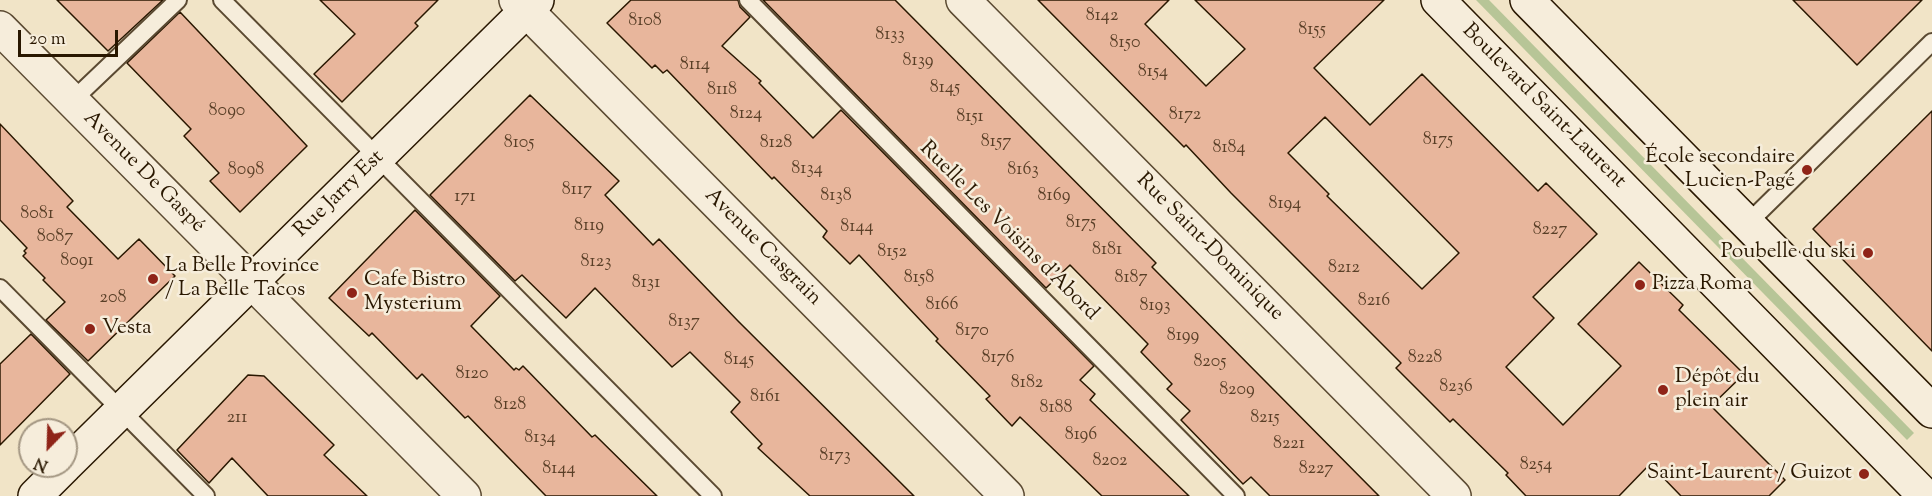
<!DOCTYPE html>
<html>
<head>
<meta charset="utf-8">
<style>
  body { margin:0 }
  #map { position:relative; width:1932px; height:496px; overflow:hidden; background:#f1e4c7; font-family:"Sorts Mill Goudy",serif }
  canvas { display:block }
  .north { position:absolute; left:18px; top:418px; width:60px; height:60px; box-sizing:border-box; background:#f6eddb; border:2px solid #a49783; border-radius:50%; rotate:203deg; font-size:16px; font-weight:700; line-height:24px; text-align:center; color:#291700 }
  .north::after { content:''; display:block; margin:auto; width:21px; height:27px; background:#8f2418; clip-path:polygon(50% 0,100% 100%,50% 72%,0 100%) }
  .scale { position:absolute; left:18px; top:30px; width:100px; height:27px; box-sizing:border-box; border:3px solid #291700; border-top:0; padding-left:8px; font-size:18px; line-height:21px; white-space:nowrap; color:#291700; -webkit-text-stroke:4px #f6eddb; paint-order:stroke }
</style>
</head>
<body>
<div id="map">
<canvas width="1932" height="496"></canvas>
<div class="north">N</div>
<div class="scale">20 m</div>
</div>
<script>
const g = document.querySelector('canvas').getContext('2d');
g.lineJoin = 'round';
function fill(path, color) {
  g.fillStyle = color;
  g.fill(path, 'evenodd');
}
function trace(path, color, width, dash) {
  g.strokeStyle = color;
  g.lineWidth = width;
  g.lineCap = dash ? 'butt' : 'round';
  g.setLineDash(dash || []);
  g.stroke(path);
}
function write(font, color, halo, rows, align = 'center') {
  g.font = font + ' "Sorts Mill Goudy",serif';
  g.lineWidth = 5;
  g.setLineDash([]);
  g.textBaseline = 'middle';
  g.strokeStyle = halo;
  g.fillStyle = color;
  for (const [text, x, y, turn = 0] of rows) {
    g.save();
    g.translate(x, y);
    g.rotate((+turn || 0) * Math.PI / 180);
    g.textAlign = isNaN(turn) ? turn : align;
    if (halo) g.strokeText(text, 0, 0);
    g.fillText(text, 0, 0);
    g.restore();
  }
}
const green = new Path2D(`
  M1476,0H1489L1914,433L1907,440Z`);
const building = new Path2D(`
  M57,0H163L108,51Z
  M320,0H438L415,23L418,26L342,102L314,74L355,34Z
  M631,0H738L740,7L750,17L722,46L761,81L759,83L813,138L841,110L1094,366L1080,380L1095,394L1090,400L1189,496H1102L1020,417L1012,426L986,399L990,396L936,341L938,339L859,255L850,264L823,237L827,231L774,177L772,179L667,70L663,73L655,65L652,68L607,23Z
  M763,0H895L1156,263L1152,267L1379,496H1270L1251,477L1243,484L1181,420L1190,411L1167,389L1172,384L1141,352L1148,344L1070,265L1046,288Z
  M1038,0H1169L1145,24L1206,86L1245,49L1195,0H1384L1314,68L1370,125L1422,74L1538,191L1546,183L1597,234L1533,297L1554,318L1506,367L1563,425L1621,366L1578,324L1639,262L1683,305L1679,310L1744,374L1711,406L1785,480L1769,496H1681L1650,464L1619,496H1526L1506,475L1508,473L1453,419L1450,422L1396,368L1401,363L1231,193L1186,145L1184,147ZM1325,117L1459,253L1422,289L1327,196L1329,194L1288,153Z
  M1793,0H1922L1857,65Z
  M180,12L307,146L240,212L210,181L219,173L184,136L191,129L127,63Z
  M530,95L619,181L605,195L653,245L659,239L738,321L914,496H810L758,448L762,444L731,412L740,402L690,352L672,367L595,288L566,318L522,275L515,281L430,195Z
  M1932,111V351L1813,229Z
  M0,124L73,201L67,207L118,259L139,239L175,276L88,361L46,320L65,302L43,280L45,278L23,256L26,253L24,251L27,248L0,220Z
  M415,210L500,296L471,326L514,370L516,368L519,370L523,366L592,437L595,435L657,496H546L468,416L465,418L422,374L417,379L372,333L369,336L329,298Z
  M31,334L70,374L0,445V364Z
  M248,375L264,376L334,445L324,455L367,496H268L232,458L209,483L177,450Z`);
const service = new Path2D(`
  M222,0L713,496
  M748,0L1236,496
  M72,101L178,0
  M1747,224L1932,42
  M0,288L206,496`);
const minor = new Path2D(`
  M516,0L1007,496
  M963,0L1454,496
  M0,28L464,496`);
const secondary = new Path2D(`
  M1438,0L1925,496
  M1527,0L1932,411
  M66,465L537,0
  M35,496L65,466`);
const markers = [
  [1807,170,6,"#8f2418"],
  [1868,253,6,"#8f2418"],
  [153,279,6,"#8f2418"],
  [1640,285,6,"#8f2418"],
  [352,293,6,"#8f2418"],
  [90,329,6,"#8f2418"],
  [1663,390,6,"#8f2418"],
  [1864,474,6,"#8f2418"]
];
const numberNames = [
  ["8142",1102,17],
  ["8108",645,22],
  ["8155",1312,31],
  ["8133",890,36],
  ["8150",1125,44],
  ["8139",918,62],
  ["8114",695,66],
  ["8154",1153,73],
  ["8145",945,89],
  ["8118",722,91],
  ["8090",227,112],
  ["8124",746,115],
  ["8172",1185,116],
  ["8151",970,118],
  ["8175",1438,141],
  ["8157",996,143],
  ["8105",519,144],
  ["8128",776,144],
  ["8184",1229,149],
  ["8134",807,170],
  ["8098",246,171],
  ["8163",1023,171],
  ["8117",577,191],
  ["8138",836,197],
  ["8169",1054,197],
  ["171",465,198],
  ["8194",1285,205],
  ["8081",37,215],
  ["8175",1081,224],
  ["8119",589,227],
  ["8144",857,228],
  ["8227",1550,231],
  ["8087",55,238],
  ["8181",1107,251],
  ["8152",892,253],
  ["8091",77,262],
  ["8123",596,263],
  ["8212",1344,269],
  ["8158",919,279],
  ["8187",1131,279],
  ["8131",646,284],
  ["208",113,299],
  ["8216",1374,302],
  ["8166",942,306],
  ["8193",1155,307],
  ["8137",684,323],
  ["8170",972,332],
  ["8199",1183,337],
  ["8176",998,359],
  ["8228",1425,359],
  ["8145",739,361],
  ["8205",1210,363],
  ["8120",472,375],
  ["8182",1027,384],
  ["8236",1456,388],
  ["8209",1237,391],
  ["8161",765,398],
  ["8128",510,406],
  ["8188",1056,409],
  ["211",237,419],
  ["8215",1265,419],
  ["8196",1081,436],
  ["8134",540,439],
  ["8221",1289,445],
  ["8173",835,457],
  ["8202",1110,462],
  ["8254",1536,466],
  ["8144",559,470],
  ["8227",1316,470]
];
const streetNames = [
  ["Boulevard Saint-Laurent",1543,107,45],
  ["Avenue De Gaspé",143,173,45],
  ["Rue Jarry Est",340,195,-44],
  ["Ruelle Les Voisins d’Abord",1008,232,45],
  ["Avenue Casgrain",762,248,45],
  ["Rue Saint-Dominique",1209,248,45]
];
const poiNames = [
  ["École secondaire",1795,158,"right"],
  ["Lucien-Pagé",1795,182,"right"],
  ["Poubelle du ski",1856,253,"right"],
  ["La Belle Province",165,267],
  ["/ La Belle Tacos",165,291],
  ["Cafe Bistro",364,281],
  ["Mysterium",364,305],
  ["Pizza Roma",1652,285],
  ["Vesta",102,329],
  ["Dépôt du",1675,378],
  ["plein air",1675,402],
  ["Saint-Laurent / Guizot",1852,474,"right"]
];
fill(green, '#b7c597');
fill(building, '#e8b69c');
trace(building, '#291700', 1.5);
trace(service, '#5b4a32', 20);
trace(minor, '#5b4a32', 36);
trace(secondary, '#291700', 36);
trace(service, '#f6eddb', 16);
trace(minor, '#f6eddb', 33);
trace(secondary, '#f6eddb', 33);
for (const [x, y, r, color] of markers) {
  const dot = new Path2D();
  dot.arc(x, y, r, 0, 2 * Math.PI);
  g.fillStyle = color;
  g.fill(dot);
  trace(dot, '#f6eddb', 2);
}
write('18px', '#593f27', null, numberNames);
write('21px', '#291700', '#f6eddb', streetNames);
write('21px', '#291700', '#f6eddb', poiNames, 'left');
</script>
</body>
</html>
